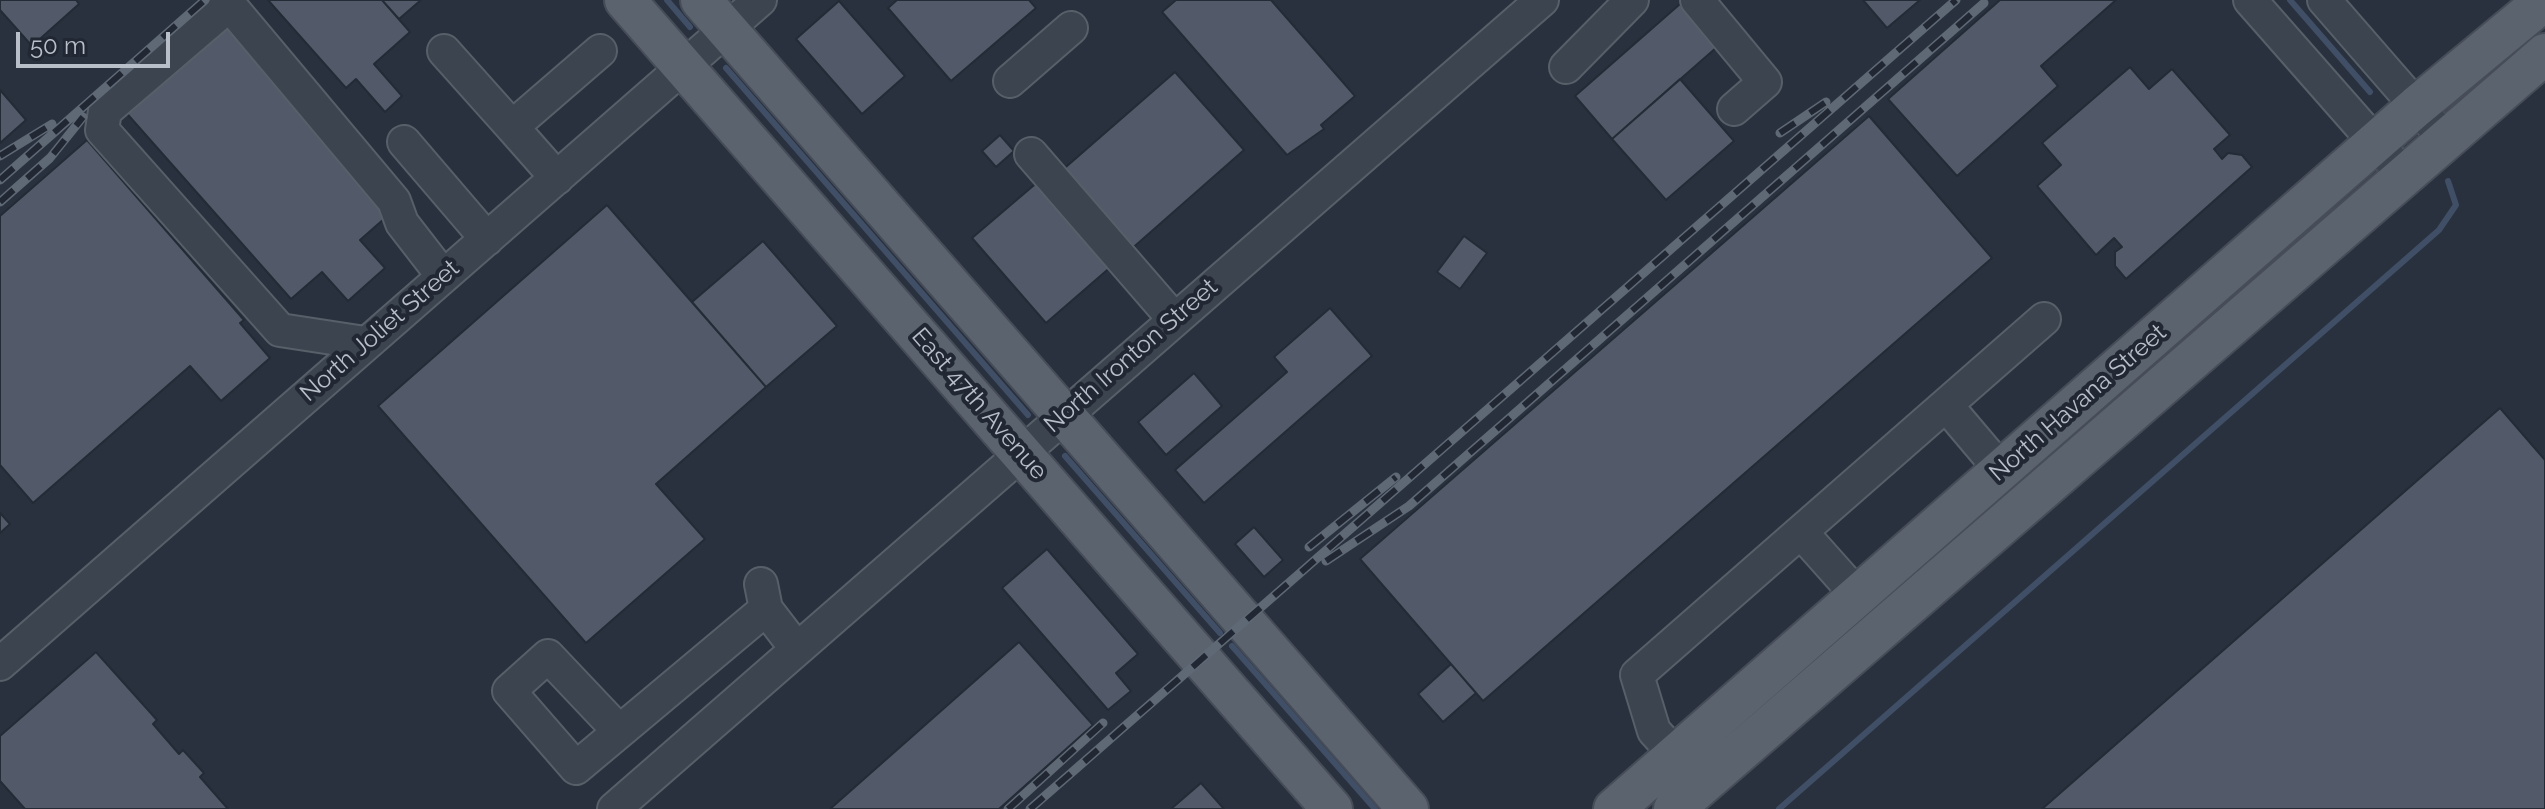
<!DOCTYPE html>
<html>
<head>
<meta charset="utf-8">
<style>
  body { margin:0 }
  #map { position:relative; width:2545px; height:809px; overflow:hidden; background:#29313f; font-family:Raleway,sans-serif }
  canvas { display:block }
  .scale { position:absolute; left:16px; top:32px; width:154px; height:36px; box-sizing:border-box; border:4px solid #b9bfc9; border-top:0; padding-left:10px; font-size:24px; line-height:28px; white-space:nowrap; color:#b9bfc9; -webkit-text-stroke:6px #212834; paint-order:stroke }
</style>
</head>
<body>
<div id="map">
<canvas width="2545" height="809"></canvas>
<div class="scale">50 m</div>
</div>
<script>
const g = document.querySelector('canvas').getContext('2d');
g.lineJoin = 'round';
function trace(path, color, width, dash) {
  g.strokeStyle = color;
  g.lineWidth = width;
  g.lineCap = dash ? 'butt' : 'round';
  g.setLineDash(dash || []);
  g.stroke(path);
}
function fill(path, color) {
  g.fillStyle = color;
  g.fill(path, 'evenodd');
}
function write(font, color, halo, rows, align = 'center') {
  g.font = font + ' Raleway,sans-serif';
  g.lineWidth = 8;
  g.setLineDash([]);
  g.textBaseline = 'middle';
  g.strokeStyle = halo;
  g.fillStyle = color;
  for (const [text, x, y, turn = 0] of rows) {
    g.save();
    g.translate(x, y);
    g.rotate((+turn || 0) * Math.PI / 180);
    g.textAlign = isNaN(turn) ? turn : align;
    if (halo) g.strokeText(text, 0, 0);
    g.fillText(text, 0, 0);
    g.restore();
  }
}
const stream = new Path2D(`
  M667,0L690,27
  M2290,0L2370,92
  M726,68L1028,415
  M1065,456L1220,633
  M1232,646L1375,809
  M1779,809L2439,230L2456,205L2448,181`);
const building = new Path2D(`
  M0,0H76L79,4L32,46L0,10Z
  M268,0H382L410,32L374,64L402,96L385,112L356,79L346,88Z
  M382,0H421L399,19Z
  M897,0H1029L1036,8L951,81L888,8Z
  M1176,0H1271L1355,96L1321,125L1324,129L1287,155L1162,12Z
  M1863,0H1920L1887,28Z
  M2000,0H2116L2041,66L2058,86L1957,176L1888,99Z
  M839,1L905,76L862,114L796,39Z
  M1680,4L1717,47L1612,139L1575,96Z
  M223,19L393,211L360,240L385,268L348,301L322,272L291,299L122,108Z
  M2130,67L2149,89L2172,69L2230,135L2214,149L2222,159L2228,153L2242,155L2252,167L2126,279L2115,266V252L2122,247L2114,238L2096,255L2037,186L2061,165L2042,143Z
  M1175,72L1244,150L1128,252L1059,173Z
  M1680,79L1734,141L1666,200L1612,139Z
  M0,90L26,120L0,143Z
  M1869,116L1992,258L1483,701L1360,559Z
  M1000,135L1014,151L996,167L982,151Z
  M87,140L244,320L240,323L270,358L221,401L190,366L33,503L0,465V216Z
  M1040,180L1113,265L1046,323L972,238Z
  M607,205L766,387L656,484L705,539L586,643L378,406Z
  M1464,236L1487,253L1460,289L1437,272Z
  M763,241L837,326L766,387L692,302Z
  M1330,308L1372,356L1204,503L1175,470L1287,372L1274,357Z
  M1194,373L1222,406L1166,455L1138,422Z
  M2500,408L2545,460V809H2042Z
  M0,513L10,524L0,533Z
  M1254,527L1283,560L1264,577L1235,544Z
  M1047,549L1138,654L1116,673L1131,691L1108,710L1002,588Z
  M1019,642L1093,725L999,809H830Z
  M96,652L157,720L153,724L179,754L183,750L204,773L200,777L228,809H25L0,781V736Z
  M1451,664L1476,693L1443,722L1418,694Z
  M1201,783L1224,809H1171Z`);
const minor = new Path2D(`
  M1697,0L1765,82L1734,109
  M2250,0L2403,174
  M2324,0L2445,139
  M444,51L512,127
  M1566,67L1632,0
  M1010,81L1071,28
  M404,142L487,239
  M1031,154L1174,319
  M557,178L512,127L600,51
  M365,343L280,330L102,130L105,111L222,11L232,8L394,201L402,223L443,276
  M1946,405L2001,470
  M1801,532L1858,596
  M761,584L766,609L796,648
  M0,664L760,0
  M619,731L548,656L509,691L576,768L766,609
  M1676,755L1654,731L1637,675L2044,319
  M614,809L1542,0`);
const major = new Path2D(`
  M625,0L1332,809
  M701,0L1408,809
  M1614,809L2417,106L2545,0
  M1674,809L2545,54`);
const rail = new Path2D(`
  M1780,133L1826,102
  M0,156L52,124
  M0,180L205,0
  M0,202L50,158L83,117
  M1309,547L1396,477
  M1326,561L1409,506L1984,3
  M1008,809L1103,723
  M1030,809L1956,0`);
const streetNames = [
  ["North Joliet Street",380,331,-41],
  ["North Ironton Street",1131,356,-41],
  ["North Havana Street",2078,403,-41],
  ["East 47th Avenue",979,404,49]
];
trace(stream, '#404f66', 6);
fill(building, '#525a69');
trace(building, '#232b36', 2);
trace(minor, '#575f69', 36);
trace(major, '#464d58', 44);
trace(minor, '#3c444f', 32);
trace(major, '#5b636f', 40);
trace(rail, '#5f6875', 9);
trace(rail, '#212834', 6, [18]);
write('24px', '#b9bfc9', '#212834', streetNames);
</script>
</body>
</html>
